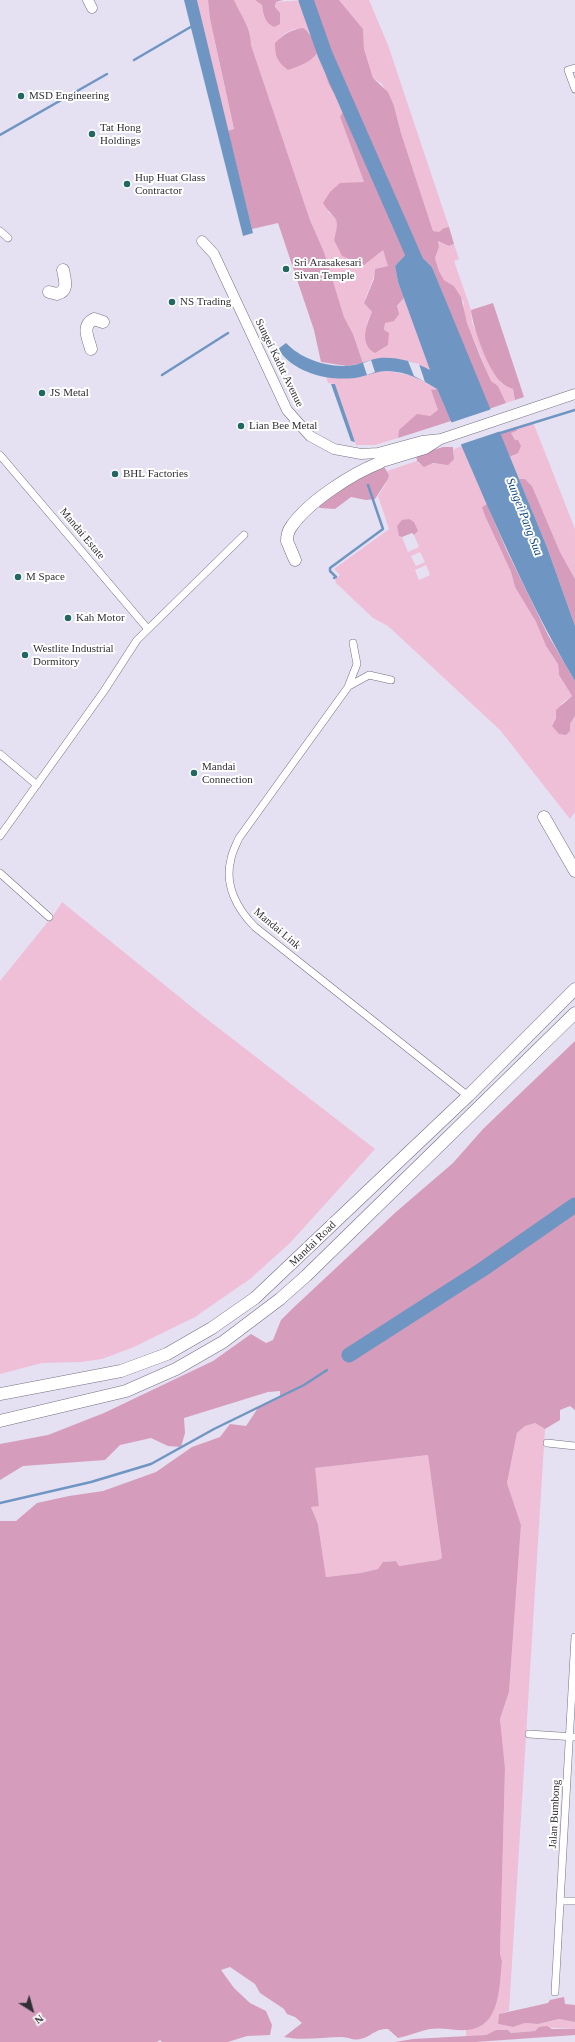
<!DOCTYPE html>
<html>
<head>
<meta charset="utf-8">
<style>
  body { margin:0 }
  #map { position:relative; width:575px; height:2042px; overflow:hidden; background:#e6e0f3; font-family:Georgia,serif }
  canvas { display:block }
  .north { position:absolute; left:12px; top:1990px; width:40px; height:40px; -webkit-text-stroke:3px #fff; paint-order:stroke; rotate:143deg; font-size:11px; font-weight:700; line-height:16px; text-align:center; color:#312f36 }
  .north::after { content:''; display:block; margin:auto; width:14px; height:18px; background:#312f36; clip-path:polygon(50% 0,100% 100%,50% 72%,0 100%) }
</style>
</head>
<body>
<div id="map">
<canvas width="575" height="2042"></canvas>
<div class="north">N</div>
</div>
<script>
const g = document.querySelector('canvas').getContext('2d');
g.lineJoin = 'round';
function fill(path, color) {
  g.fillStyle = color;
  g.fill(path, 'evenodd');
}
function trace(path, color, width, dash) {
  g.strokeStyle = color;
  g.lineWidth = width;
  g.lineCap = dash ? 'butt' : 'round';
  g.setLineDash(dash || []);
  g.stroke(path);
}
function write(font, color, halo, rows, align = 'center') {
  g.font = font + ' Georgia,serif';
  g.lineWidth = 4;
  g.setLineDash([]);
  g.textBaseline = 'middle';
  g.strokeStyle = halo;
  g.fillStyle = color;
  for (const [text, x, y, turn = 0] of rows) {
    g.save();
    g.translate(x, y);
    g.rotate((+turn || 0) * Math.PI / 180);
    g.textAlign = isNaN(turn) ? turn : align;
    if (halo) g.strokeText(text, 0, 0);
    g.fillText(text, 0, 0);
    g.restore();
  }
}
const green = new Path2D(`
  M197,0H208L210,19L234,130L228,131Z
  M234,0H255L262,5C263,14 265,22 274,27L276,2L303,0C308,14 324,23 327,39C329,49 324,55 325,62C326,73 334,95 342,101L345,108L340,117L364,182L357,183L328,212C341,221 338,227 334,240L383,250L389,266L375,269C374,282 367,291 364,303L372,312L367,322L366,334L384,330L385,323L404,298L431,371C409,360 386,354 363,363L353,334L344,317L324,252L310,220L251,45C251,27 241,16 234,0ZM294,29L309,32L315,43L317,53L275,43L284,34Z
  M339,0H369L388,45L449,227L444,228L439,233L433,231L401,133L394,106L382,84L373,78L364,49L363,29Z
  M438,241L449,246L454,244L459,259L454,261L471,310L472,322L485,355L501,383L513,389L515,400L506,403L498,386L491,381L467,323L463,310L464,303L454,286L444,280L439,271L435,258L439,247Z
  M389,371L414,376L437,389L431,391L439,410L430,416L399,430L398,438L375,445H356L335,384L328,383L326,376L357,378L375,372Z
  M533,422L575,529V579L560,552L532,486L525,479H519L510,457L514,456L515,440L511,433L517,431L516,427Z
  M462,446L487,504L483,507L485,516L511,572L515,587L536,622L546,646L558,664L559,675L572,696L562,703L552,726L570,724L575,716V812L570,819L500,730L388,626L373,618L336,583L335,579L340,575L334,569L389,529L378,496L385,485L389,475L387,471L417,461L419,464C435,463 439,465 454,459V449ZM418,531L414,535L419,547L408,552L402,537L399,536ZM420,552L425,562L416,566L411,556ZM426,565L430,575L419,580L415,570Z
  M62,902L203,1016L375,1149L290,1243L250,1279L195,1317L134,1347L102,1359L81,1362L42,1363L0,1374V981L55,913Z
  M535,1423L545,1429L509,2011L499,2014L498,2024L513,2027L525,2023L538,2024L559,2019L575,2022V2029L539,2027L535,2031L511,2033L508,2030H496L486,2035L466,2037V2030C502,2024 498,1990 502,1961L500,1954L505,1768L500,1719L509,1692L521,1525L507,1483L517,1433L525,1426Z
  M428,1455L442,1558L438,1560L399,1566L396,1561L383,1562L379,1569L361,1573L326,1577L318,1524L311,1507L319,1505L314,1468Z`);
const forest = new Path2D(`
  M208,0H234C241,16 251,27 251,45L310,220L324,252L344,317L353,334L363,363L347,366L321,362L314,330L278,223L252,229L228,131L234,129L210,19Z
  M255,0H283L276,2L275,7L280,13V24L274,27C265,23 263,14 262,5Z
  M303,0H339L363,29L364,49L373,78L388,92L394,106L401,133L433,231L439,232L444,228L449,227L454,244L449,246L438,241L439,247L435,258L439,271L444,280L454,286L461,297L467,323L480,356L491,381L498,386L506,403L489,409L432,267L418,253L410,239L405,241L408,252L395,266L398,282L404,298L397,306L399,314L394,321L385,323L384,330L389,333L388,345L375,353C359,345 366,325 372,312L364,303L374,279L375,269L388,266L383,250L364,265L342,256L334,240C341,215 335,222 323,203L330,192L340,183L364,182L340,117L345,108L342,101C331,93 323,75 325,60C327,51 330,45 326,36C321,22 308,13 303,0Z
  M303,28C312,34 315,42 317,53C310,63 299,66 288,70C277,62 275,56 275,43C284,34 290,30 303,28Z
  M493,303L524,397L515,400L513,389C509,387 505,386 502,383C488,371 473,328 471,310Z
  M437,389L451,421L398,438L399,430L417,414L430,416L438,410L431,390Z
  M516,427L517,431L511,433L515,440H518L521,446L518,453L510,457L499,433Z
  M443,447H453L454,459L448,465L433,463L424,467L417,461L416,455Z
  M383,465L389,475L388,479L375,499L366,500L351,497L335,509L320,508L318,505L341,488Z
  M519,479H525L532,486L560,552L575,579V626L547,547Z
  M487,504L506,549L548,635L575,681V716L570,724V731L566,735L559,734L552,726L556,718V710L572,696L559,675L558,664L546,646L536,622L515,587L511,572L485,516L482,507Z
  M409,519L414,522L418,531L414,535L412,533L402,537L399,536L397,526L402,520Z
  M575,1041V1410L570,1406L560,1410V1420L545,1429L535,1423L525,1426L517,1433L507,1483L521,1525L509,1692L500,1719L505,1768L500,1954L502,1961C499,1987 501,2027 467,2030C455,2031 442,2027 430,2029C419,2031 409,2036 398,2038L388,2029C373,2029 372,2037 360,2039C353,2041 349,2037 342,2037C322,2037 304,2041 284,2037L302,2023L295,2017L287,2014L284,2009L260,1993L255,1984L230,1967L221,1970L234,1988L250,2003L266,2011L272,2025L270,2035L247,2036L228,2042H162L160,2040L157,2042H0V1521H16L37,1503L69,1496L103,1491L156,1472L192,1447L220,1437L230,1424L246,1426L258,1408L280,1398V1391L268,1392L184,1418L185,1433L181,1447L168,1446L151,1438L120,1445L105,1460L23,1466L0,1480V1444L48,1435L104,1413L213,1361L251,1334L266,1343L273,1340L281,1320L292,1309L396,1212L453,1163L483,1129ZM428,1455L442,1558L438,1560L399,1566L396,1561L383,1562L378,1569L361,1573L326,1577L318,1524L311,1507L319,1506L315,1468Z
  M564,1997L565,2004L575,2005V2022L559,2019L538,2024L525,2023L513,2027L498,2024L499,2014L548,2003L550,2000Z
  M547,2026L552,2029H575V2035L475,2042H395L413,2039L486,2035L496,2030H508L511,2033L535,2031L539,2027Z`);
const water = new Path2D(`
  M184,0H197L253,233L243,236Z
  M410,239L418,253L432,267L547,547L575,626V681C520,588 480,488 437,389C421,379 407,372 388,371C376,371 367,376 355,378C327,381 294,373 278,349L286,343C302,360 331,369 354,365C363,363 371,359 380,358C398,357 415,362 430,370L398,282L395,266L408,252L405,240Z
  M331,384H335L355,442L351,441Z`);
const pier = new Path2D(`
  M371,360L375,372L367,375L363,363Z
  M408,361L419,364L425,382L414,376Z
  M492,409L501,431L459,445L450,423Z`);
const stream = new Path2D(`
  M134,60L194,25
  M0,135L107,74
  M162,375L228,333
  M497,434L575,410
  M334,578L336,577L330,571V568L383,529L368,485
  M0,1503L91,1482L151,1464L214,1429L304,1385L327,1370`);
const river = new Path2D(`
  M306,0L325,54L415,259
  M349,1355L483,1269L575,1205`);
const street = new Path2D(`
  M575,68L568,70L575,89
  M0,231L8,238
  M0,455L147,628
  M353,643L357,664L348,687L239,838C236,845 232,852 231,859C224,885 237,909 255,927L468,1096
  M349,686L369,675L391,680
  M0,754L37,785
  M0,836L104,691L137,640L244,535
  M0,873L49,917
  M547,1443L575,1446
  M529,1734L575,1737
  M561,1901H575
  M555,1992L575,1637`);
const secondary = new Path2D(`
  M88,0L92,8
  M202,241L214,254L287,410L310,436L334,449L361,454L378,453L422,441L441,439L575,394
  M379,463L425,449L439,440`);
const primary = new Path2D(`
  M49,292L57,294C69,291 65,280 63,270
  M91,349C88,337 81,326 94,319L103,322
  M295,560L287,541C287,536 288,531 291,527C308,502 351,474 379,463
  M544,817L575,871
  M0,1394L121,1371L167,1354L212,1328L255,1298L468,1096L575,989
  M0,1421L126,1391L176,1369L223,1342L280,1299L306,1276L575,1013`);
const markers = [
  [21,96,4,"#216960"],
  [92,134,4,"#216960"],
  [127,184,4,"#216960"],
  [286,269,4,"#216960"],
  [172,302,4,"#216960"],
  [42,393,4,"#216960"],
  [241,426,4,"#216960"],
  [115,474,4,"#216960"],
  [18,577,4,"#216960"],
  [68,618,4,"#216960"],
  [25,655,4,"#216960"],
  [194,773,4,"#216960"]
];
const poiNames = [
  ["MSD Engineering",29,96],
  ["Tat Hong",100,128],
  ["Holdings",100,141],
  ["Hup Huat Glass",135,178],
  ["Contractor",135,191],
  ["Sri Arasakesari",294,263],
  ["Sivan Temple",294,276],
  ["NS Trading",180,302],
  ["JS Metal",50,393],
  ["Lian Bee Metal",249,426],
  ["BHL Factories",123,474],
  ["M Space",26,577],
  ["Kah Motor",76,618],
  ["Westlite Industrial",33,649],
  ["Dormitory",33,662],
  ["Mandai",202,767],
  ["Connection",202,780]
];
const streetNames = [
  ["Sungei Kadut Avenue",279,363,64],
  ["Mandai Estate",82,534,50],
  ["Mandai Link",277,929,40],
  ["Mandai Road",313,1244,-44],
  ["Jalan Bumbong",555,1814,-87]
];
const waterNames = [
  ["Sungei Pang Sua",524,517,69]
];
fill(green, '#efbfd8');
fill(forest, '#d69cbb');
fill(water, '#6f96c2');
fill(pier, '#e6e0f3');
trace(stream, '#6f96c2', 2.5);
trace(river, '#6f96c2', 15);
trace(street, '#757081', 8);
trace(secondary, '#757081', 11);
trace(primary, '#757081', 13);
trace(street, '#fff', 7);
trace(secondary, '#fff', 10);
trace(primary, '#fff', 12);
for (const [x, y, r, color] of markers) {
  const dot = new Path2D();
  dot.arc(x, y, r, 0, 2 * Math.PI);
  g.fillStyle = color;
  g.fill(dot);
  trace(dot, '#fff', 1.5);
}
write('11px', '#312f36', '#fff', poiNames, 'left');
write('11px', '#312f36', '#fff', streetNames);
write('italic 12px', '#0d467d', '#fff', waterNames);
</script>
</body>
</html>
